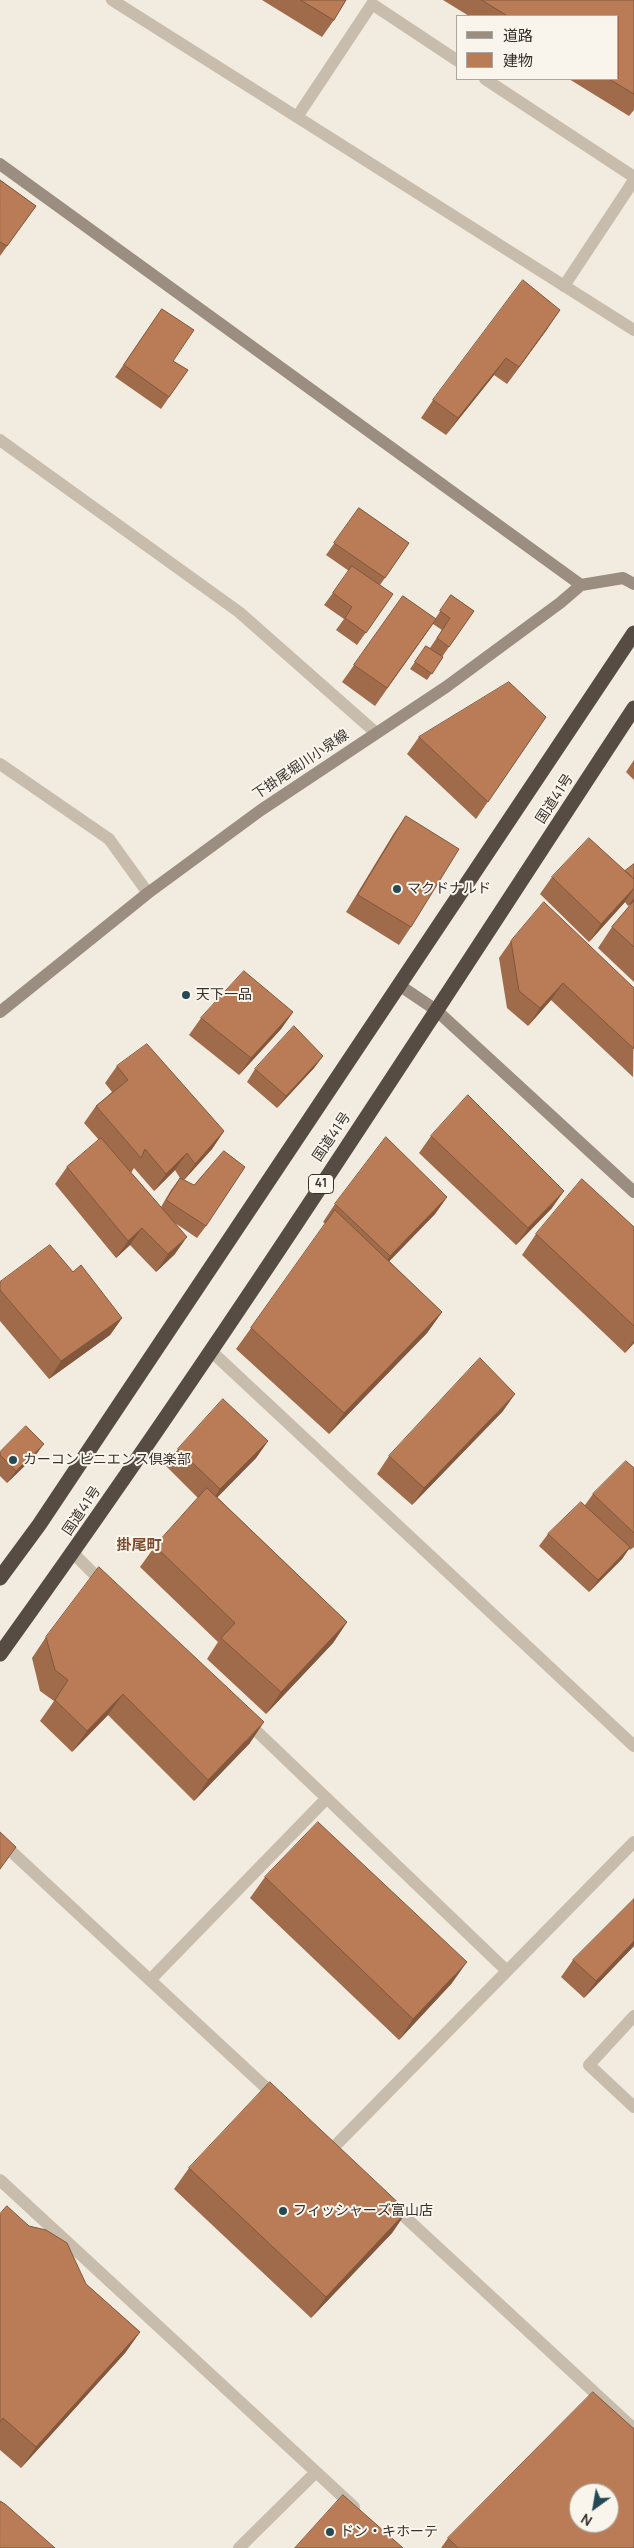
<!DOCTYPE html>
<html>
<head>
<meta charset="utf-8">
<style>
  body { margin:0 }
  #map { position:relative; width:634px; height:2548px; overflow:hidden; background:#f1ebe0; font-family:Manrope,"Noto Sans JP",sans-serif }
  canvas { display:block }
  .legend { position:absolute; left:456px; top:15px; width:162px; height:65px; box-sizing:border-box; background:#f9f5ec; border:1px solid #aba69f; margin:0; padding:6px 9px; list-style:none; font-size:15px; color:#37302b }
  .legend li { display:flex; align-items:center; gap:10px; height:25px }
  .legend b { width:25px; border:1px solid #aba69f }
  .north { position:absolute; left:569px; top:2483px; width:50px; height:50px; box-sizing:border-box; background:#f9f5ec; border:1px solid #aba69f; border-radius:50%; rotate:212deg; font-size:14px; font-weight:700; line-height:20px; text-align:center; color:#37302b }
  .north::after { content:''; display:block; margin:auto; width:18px; height:22px; background:#254a54; clip-path:polygon(50% 0,100% 100%,50% 72%,0 100%) }
</style>
</head>
<body>
<div id="map">
<canvas width="634" height="2548"></canvas>
<ul class="legend">
<li><b style="height:6px;background:#9b8d7f"></b>道路</li>
<li><b style="height:14px;background:#b97c56"></b>建物</li>
</ul>
<div class="north">N</div>
</div>
<script>
const g = document.querySelector('canvas').getContext('2d');
g.lineJoin = 'round';
function trace(path, color, width, dash) {
  g.strokeStyle = color;
  g.lineWidth = width;
  g.lineCap = dash ? 'butt' : 'round';
  g.setLineDash(dash || []);
  g.stroke(path);
}
function fill(path, color) {
  g.fillStyle = color;
  g.fill(path, 'evenodd');
}
function write(font, color, halo, rows, align = 'center') {
  g.font = font + ' Manrope,"Noto Sans JP",sans-serif';
  g.lineWidth = 4;
  g.setLineDash([]);
  g.textBaseline = 'middle';
  g.strokeStyle = halo;
  g.fillStyle = color;
  for (const [text, x, y, turn = 0] of rows) {
    g.save();
    g.translate(x, y);
    g.rotate((+turn || 0) * Math.PI / 180);
    g.textAlign = isNaN(turn) ? turn : align;
    if (halo) g.strokeText(text, 0, 0);
    g.fillText(text, 0, 0);
    g.restore();
  }
}
const lane = new Path2D(`
  M485,79L634,177
  M297,117L372,4L458,61
  M564,286L634,180
  M634,2016L589,2065L634,2107
  M239,2548L316,2472`);
const street = new Path2D(`
  M112,0L634,330
  M0,440L239,612L375,732
  M0,764L109,839L148,893
  M211,1351L634,1746
  M73,1553L105,1585
  M245,1720L507,1971
  M0,1841L276,2097
  M150,1980L326,1799
  M332,2149L634,1842
  M0,2180L354,2507
  M392,2205L634,2429`);
const secondary = new Path2D(`
  M0,164L581,585
  M399,985L436,1010L634,1192
  M0,1012L148,893L261,810L446,687L560,603L581,585L623,578L634,584`);
const highway = new Path2D(`
  M0,1578L39,1525L634,633
  M0,1654C222,1346 426,1025 634,708`);
const wall = new Path2D(`
  M262,0H346L334,20L322,37Z
  M443,0H634V110L629,116L569,79H618V16H469Z
  M0,180L36,206L0,256Z
  M162,309L173,361L188,370L161,409L115,377Z
  M548,328L507,384L494,375L446,435L421,418L433,400Z
  M359,508L409,543L380,585L393,594L357,645L336,630L344,619L324,605L349,571L326,555Z
  M451,595L474,611L442,657H443L427,680L410,669L426,646L430,648L442,630L433,624L375,706L342,682L403,596L435,619Z
  M546,717L476,819L407,754L419,737Z
  M634,760V780L626,772Z
  M406,816L411,927L399,945L346,912L394,833Z
  M634,864V982L598,948L612,927L633,902L628,906L625,902L589,942L540,894L552,877L625,871Z
  M511,941L634,988L633,1077L551,1000L528,1026L507,1008L499,958Z
  M293,1012L281,1029L239,1075L189,1035L201,1018Z
  M323,1056L314,1068L277,1108L247,1082L255,1069Z
  M117,1066L224,1131L212,1149L184,1180L206,1226L197,1238L175,1223V1254L156,1272L130,1245L116,1258L55,1184L67,1167L99,1140L84,1123L96,1106L112,1092L105,1083ZM134,1168L154,1191L175,1170L180,1178L171,1190L161,1207L131,1173Z
  M431,1136L552,1208L516,1245L419,1153Z
  M447,1197L435,1214L389,1261L442,1312L427,1333L329,1434L236,1349L326,1224L323,1222L335,1204Z
  M634,1227V1343L625,1353L522,1255L536,1234Z
  M73,1272L122,1318L110,1335L49,1379L0,1321V1282Z
  M503,1411L412,1505L377,1474L389,1456Z
  M268,1441L256,1458L217,1497L347,1622L333,1643L266,1714L207,1659L218,1642L140,1567L155,1546L198,1498L166,1466L178,1449Z
  M0,1452L35,1456L7,1483L0,1476Z
  M634,1468V1547L630,1550L629,1549L622,1559L589,1592L539,1546L548,1534L585,1505L593,1494Z
  M46,1637L250,1743L194,1801L108,1715L72,1752L40,1721L54,1701L40,1691L32,1658Z
  M265,1877L452,1983L399,2040L250,1898Z
  M634,1946L584,1998L561,1977L573,1960Z
  M189,2168L407,2211L392,2233L311,2318L174,2189Z
  M0,2214L86,2284L140,2332L125,2353L21,2468L0,2450Z
  M448,2538L634,2548H441Z`);
const shadedWall = new Path2D(`
  M560,310L548,328L507,384L519,367Z
  M506,358L494,375L446,435L458,418Z
  M634,888L625,902L589,942L601,924Z
  M634,898V901L628,906Z
  M563,983L551,1000L528,1026L540,1008Z
  M293,1012L281,1029L239,1075L251,1058Z
  M323,1056L314,1068L277,1108L286,1096Z
  M224,1131L212,1149L183,1181L195,1164Z
  M187,1153L175,1170L154,1191L166,1174Z
  M564,1191L552,1208L516,1245L528,1228Z
  M447,1197L435,1214L378,1273L390,1256Z
  M142,1228L130,1245L116,1258L128,1241Z
  M187,1237L175,1254L156,1272L168,1254Z
  M442,1312L427,1333L329,1434L344,1413Z
  M122,1318L110,1335L49,1379L61,1361Z
  M634,1340V1343L625,1353Z
  M515,1394L503,1411L412,1505L424,1488Z
  M268,1441L256,1458L208,1507L220,1489Z
  M44,1444L35,1456L7,1483L16,1471Z
  M630,1547L622,1559L589,1592L598,1580Z
  M347,1622L333,1643L266,1714L281,1692Z
  M123,1694L108,1715L72,1752L87,1731Z
  M264,1722L250,1743L194,1801L208,1780Z
  M634,1941V1946L584,1998L596,1981Z
  M467,1962L452,1983L399,2040L413,2019Z
  M407,2211L392,2233L311,2318L326,2297Z
  M140,2332L125,2353L21,2468L36,2447Z`);
const building = new Path2D(`
  M301,0H346L334,20Z
  M482,0H634V94L609,79H618V16H508Z
  M0,180L36,206L7,246L0,242Z
  M523,280L560,310L519,367L506,358L458,418L433,400Z
  M162,309L194,330L173,361L188,370L169,397L124,365Z
  M359,508L409,543L385,578L334,543Z
  M352,566L393,594L366,633L345,618L352,607L333,593Z
  M451,595L474,611L449,647L437,638L450,618L440,611Z
  M403,596L436,619L387,688L354,665Z
  M426,646L443,657L432,674L415,662Z
  M509,682L546,717L488,802L419,737Z
  M406,816L459,849L411,927L358,895Z
  M589,838L634,879V888L601,924L552,877Z
  M634,864V879L625,871Z
  M634,901V947L612,927Z
  M544,902L634,988V1049L563,983L540,1008L519,991L511,941Z
  M244,971L293,1012L251,1058L201,1018Z
  M294,1026L323,1056L286,1096L255,1069Z
  M147,1044L224,1131L195,1164L187,1153L166,1174L145,1149L141,1158L96,1106L128,1080L117,1066Z
  M468,1095L564,1191L528,1228L431,1136Z
  M386,1137L447,1197L390,1256L335,1204Z
  M101,1138L187,1237L168,1254L142,1228L128,1241L67,1167Z
  M224,1151L245,1167L206,1226L166,1200L180,1178L194,1185Z
  M582,1179L634,1227V1326L536,1234Z
  M335,1210L442,1312L344,1413L251,1328Z
  M50,1245L73,1272L81,1265L122,1318L61,1361L0,1290V1282Z
  M480,1358L515,1394L424,1488L389,1456Z
  M223,1399L268,1441L220,1489L178,1449Z
  M26,1426L44,1444L16,1471L0,1455V1452Z
  M626,1461L634,1468V1533L593,1494Z
  M207,1488L347,1622L281,1692L221,1638L235,1623L155,1546Z
  M581,1502L630,1547L598,1580L548,1534Z
  M99,1567L264,1722L208,1780L123,1694L87,1731L55,1700L68,1680L55,1670L46,1637Z
  M318,1822L467,1962L413,2019L265,1877Z
  M0,1832L16,1847L0,1869Z
  M634,1899V1941L596,1981L573,1960Z
  M270,2082L407,2211L326,2297L189,2168Z
  M7,2206L29,2226L46,2230L67,2243L86,2284L140,2332L36,2447L3,2418L0,2422V2214Z
  M593,2392L634,2429V2548H458L448,2538ZM579,2493H609V2523H579Z
  M343,2495L403,2548H295Z
  M0,2501L5,2504L55,2548H0Z`);
const markers = [
  [397,889,5,"#254a54"],
  [186,995,5,"#254a54"],
  [13,1460,5,"#254a54"],
  [283,2211,5,"#254a54"],
  [330,2532,5,"#254a54"]
];
const shields = [
  [321,1184,25]
];
const shieldNames = [
  ["41",321,1184]
];
const streetNames = [
  ["下掛尾堀川小泉線",301,765,-34],
  ["国道41号",555,799,-57],
  ["国道41号",332,1137,-56],
  ["国道41号",82,1511,-56]
];
const poiNames = [
  ["マクドナルド",407,889],
  ["天下一品",196,995],
  ["カーコンビニエンス倶楽部",23,1460],
  ["フィッシャーズ富山店",293,2211],
  ["ドン・キホーテ",340,2532]
];
const neighbourhoodNames = [
  ["掛尾町",139,1546]
];
trace(lane, '#c8bdad', 12);
trace(street, '#c8bdad', 12);
trace(secondary, '#9b8d7f', 12);
trace(highway, '#574c43', 15);
fill(wall, '#9f6b4a');
fill(shadedWall, '#82573c');
fill(building, '#b97c56');
trace(building, '#82573c', 1);
for (const [x, y, r, color] of markers) {
  const dot = new Path2D();
  dot.arc(x, y, r, 0, 2 * Math.PI);
  g.fillStyle = color;
  g.fill(dot);
  trace(dot, '#f9f5ec', 2);
}
for (const [x, y, w] of shields) {
  const box = new Path2D();
  box.roundRect(x - w / 2, y - 9.5, w, 19, 4);
  g.fillStyle = '#f9f5ec';
  g.fill(box);
  trace(box, '#37302b', 1);
}
write('bold 12px', '#37302b', null, shieldNames);
write('14px', '#37302b', '#f9f5ec', streetNames);
write('14px', '#37302b', '#f9f5ec', poiNames, 'left');
write('bold 15px', '#7d4b2d', '#f9f5ec', neighbourhoodNames);
</script>
</body>
</html>
